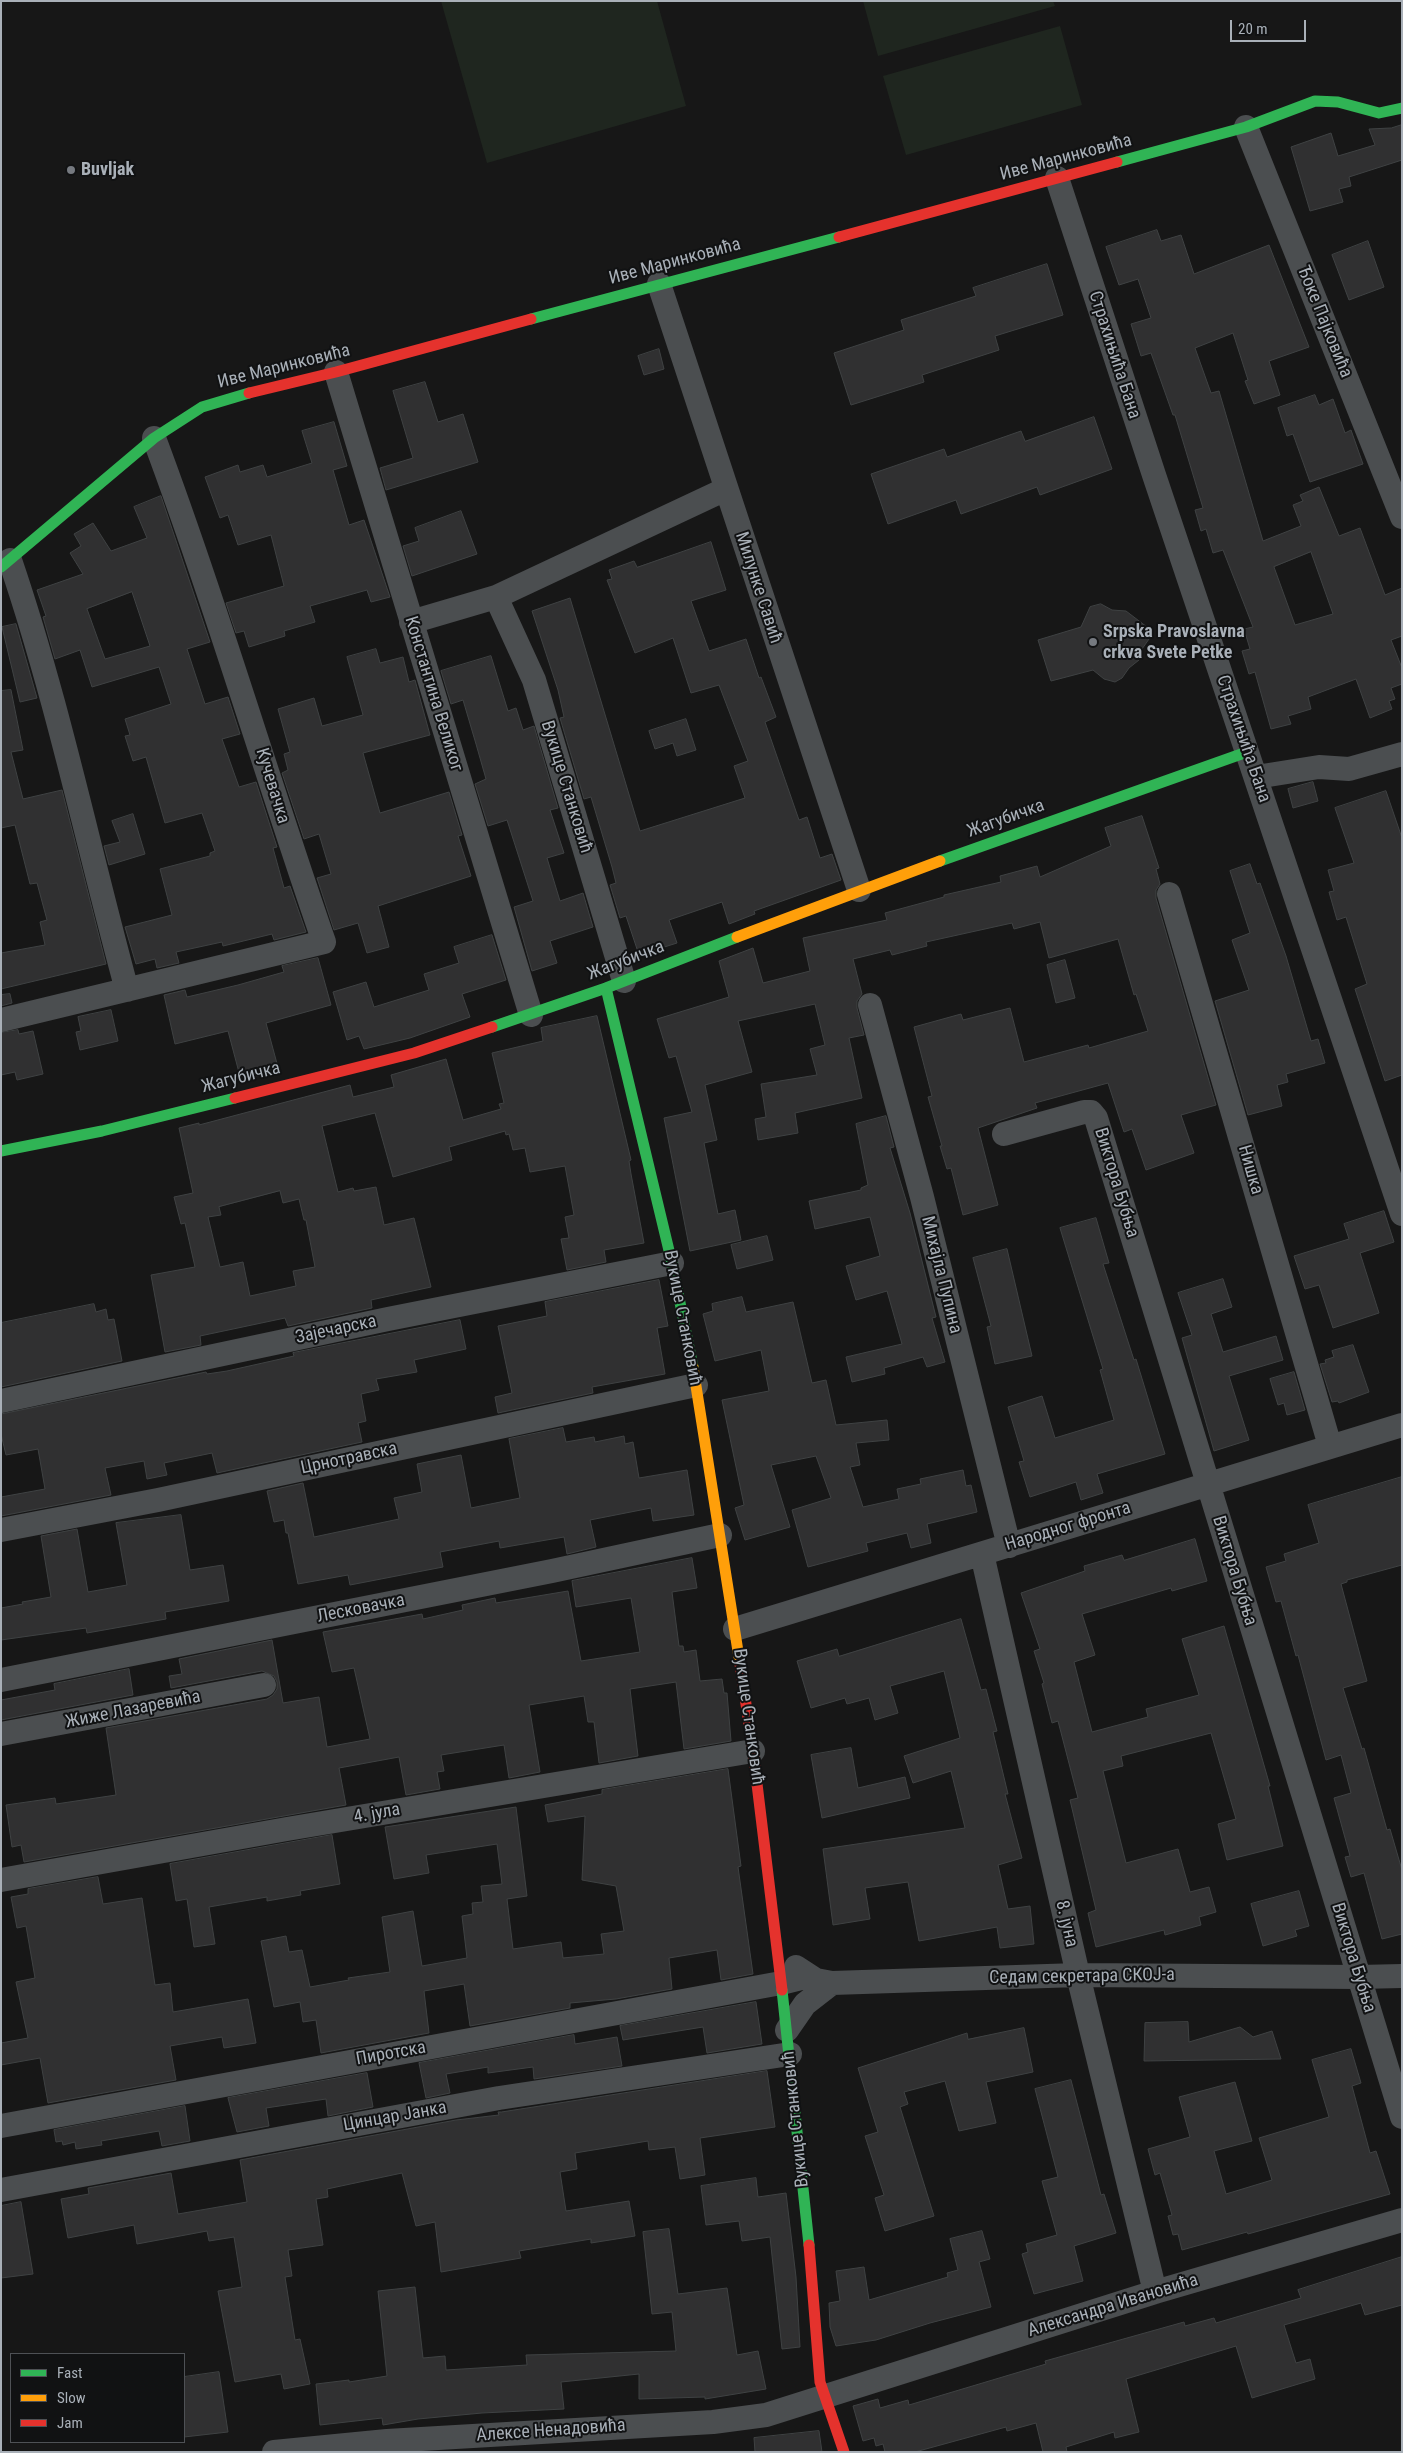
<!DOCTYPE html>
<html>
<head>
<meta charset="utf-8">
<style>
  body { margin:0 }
  #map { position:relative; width:1403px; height:2453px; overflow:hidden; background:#171717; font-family:"Roboto Condensed",sans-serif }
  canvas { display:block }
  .frame { position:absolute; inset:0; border:2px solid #a9b0b8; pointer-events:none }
  .legend { position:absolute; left:10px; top:2353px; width:175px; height:90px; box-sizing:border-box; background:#111213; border:1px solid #4e5155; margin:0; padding:6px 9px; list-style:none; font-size:15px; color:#a9b0b8 }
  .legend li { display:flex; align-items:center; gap:10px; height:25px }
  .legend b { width:25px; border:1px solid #4e5155 }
  .scale { position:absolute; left:1230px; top:20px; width:76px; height:22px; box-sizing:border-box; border:2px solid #a9b0b8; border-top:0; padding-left:6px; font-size:15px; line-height:18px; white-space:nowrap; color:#a9b0b8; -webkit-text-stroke:4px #111213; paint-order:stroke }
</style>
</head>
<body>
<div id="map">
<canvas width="1403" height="2453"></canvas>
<div class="frame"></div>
<ul class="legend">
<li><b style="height:6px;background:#30b455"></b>Fast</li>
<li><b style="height:6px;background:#ff9f0a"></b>Slow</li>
<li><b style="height:6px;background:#e5322d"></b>Jam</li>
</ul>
<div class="scale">20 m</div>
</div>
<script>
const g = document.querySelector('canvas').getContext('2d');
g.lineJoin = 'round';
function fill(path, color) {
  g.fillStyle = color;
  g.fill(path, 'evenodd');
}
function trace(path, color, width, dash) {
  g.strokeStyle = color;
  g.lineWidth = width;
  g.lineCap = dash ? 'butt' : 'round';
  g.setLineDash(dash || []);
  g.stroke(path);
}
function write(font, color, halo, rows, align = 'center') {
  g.font = font + ' "Roboto Condensed",sans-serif';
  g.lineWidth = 4;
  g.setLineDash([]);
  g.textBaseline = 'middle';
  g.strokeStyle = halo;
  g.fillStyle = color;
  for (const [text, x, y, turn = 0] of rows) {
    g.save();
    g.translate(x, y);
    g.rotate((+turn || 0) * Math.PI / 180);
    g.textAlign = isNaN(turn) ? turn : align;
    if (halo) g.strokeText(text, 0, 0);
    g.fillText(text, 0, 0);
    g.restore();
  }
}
const green = new Path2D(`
  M441,1H657L686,106L487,163Z
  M863,1H1053L1055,6L878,56Z
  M1060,26L1082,105L906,155L883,76Z`);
const building = new Path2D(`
  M1402,125V160L1349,177L1351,186L1339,189L1343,202L1310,211L1291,147L1331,133L1338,156L1375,145L1369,129L1391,128Z
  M1157,230L1161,241L1181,235L1194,274L1269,245L1309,347L1269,361L1280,395L1254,404L1245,381L1248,380L1233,333L1195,348L1211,393L1219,391L1263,541L1301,526L1293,505L1303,501L1300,495L1319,487L1339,536L1360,528L1385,595L1402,588V636L1391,640L1402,668V684L1391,688L1395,699L1389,701L1392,709L1370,718L1356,679L1308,697L1311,709L1288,716L1291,724L1271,729L1255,672L1249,674L1242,651L1250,649L1244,629L1253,627L1223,550L1213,553L1206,529L1201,531L1195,510L1203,508L1175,415H1173L1151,353L1141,356L1131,324L1151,318L1138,279L1119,285L1106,247ZM1311,552L1333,614L1295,625L1274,567Z
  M1368,241L1384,287L1349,300L1332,255Z
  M1047,264L1063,315L995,336L999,350L922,375L924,382L851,405L834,353L904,330L901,320L976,296L973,288Z
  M659,349L664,369L644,375L638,356Z
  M425,382L438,422L463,414L478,462L386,490L380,468L413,458L393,391Z
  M1315,395L1319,405L1333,399L1345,433L1351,430L1363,464L1310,482L1293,434L1287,436L1278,408Z
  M1094,417L1112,469L1040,495L1037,487L961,514L956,500L888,524L871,474L944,449L947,457L1021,431L1025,441Z
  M334,422L347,466L333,470L349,525L364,520L390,597L371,602L367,590L310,606L315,622L284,631L285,636L249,647L244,631L236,633L226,603L284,586L271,535L238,545L228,515L220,518L205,477L238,465L240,472L263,465L267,477L312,463L302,431Z
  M161,496L210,642L187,649L205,704L228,697L240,734L222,739L239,787L256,782L277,847L273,848L284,888L290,886L306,932L274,940L272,934L223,946L222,942L176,952L179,963L157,968L155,959L136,964L125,927L172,915L160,869L210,856V853L215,851L202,813L165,823L146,757L133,761L125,736L130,735L125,719L171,704L159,667L92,687L80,650L55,659L43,617L46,616L37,590L83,574L70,553L81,546L74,534L93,523L111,551L147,538L134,507ZM132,592L150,646L105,659L87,609Z
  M461,511L477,554L412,576L403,546L419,541L415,528Z
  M711,542L726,590L691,601L709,651L746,639L759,678L761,677L776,717L765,722L799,820L807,817L820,858L832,854L841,880L754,911L755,914L729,924L722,902L669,920L677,943L639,955L626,916L620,918L610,885L616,883L612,867L591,797L584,799L560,718L564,717L558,690L532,611L570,598L640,831L745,798L734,766L748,761L719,685L691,693L673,638L635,653L607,580L612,579L609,570L634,561L637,567Z
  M1101,604L1112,610L1126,611L1147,627L1149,639L1142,649L1139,660L1129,668L1122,678L1115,682L1104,679L1093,670L1051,681L1038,640L1081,627L1090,607Z
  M16,624L37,698L20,702L2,627Z
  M376,649L380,663L403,657L409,682L415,680L430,735L363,753L380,813L449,792L462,835L458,836L471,876L378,906L389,947L367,953L358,923L334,930L317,878L331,874L319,834L304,839L282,773L288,770L284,754L290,752L278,709L314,698L322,726L363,715L347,657Z
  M491,656L508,711L516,708L523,730L534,726L558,808L550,810L564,853L547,858L560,901L583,893L593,927L550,941L557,963L532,971L514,907L533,901L507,820L488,826L475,784L486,779L476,744L463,700L451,704L441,671Z
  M11,690L23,750L11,752L23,799L62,790L106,964L1,989V953L45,945L40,922L47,920L37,883L30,884L15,825L1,828V691Z
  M686,719L696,750L677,756L673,743L655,749L649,731Z
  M1313,782L1318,801L1293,808L1288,789Z
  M1386,791L1402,838V1075L1385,1081L1355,989L1367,984L1346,917L1337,920L1329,892L1334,891L1328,870L1354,863L1335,808Z
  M133,814L145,854L109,865L104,846L120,842L112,821Z
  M1142,816L1159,868L1156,869L1160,884L1156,890V898L1216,1105L1181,1115L1194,1153L1146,1170L1132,1129L1124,1132L1108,1083L1035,1103L1037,1108L978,1128L998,1205L963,1215L951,1168L947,1169L940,1146H942L928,1097L932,1096L914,1027L961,1014L963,1020L1010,1008L1024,1062L1088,1045L1089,1048L1148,1031L1136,994L1134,995L1118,939L1049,958L1040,922L1014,929L1012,923L926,942L927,946L892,955L890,950L853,959L862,994L857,1001V1008L864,1035L849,1038L862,1098L795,1113L798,1133L758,1140L755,1119L766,1117L761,1084L817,1075L810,1049L825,1045L815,1004L738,1021L752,1072L705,1085L717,1140L704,1143L718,1214L735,1210L741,1240L690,1251L664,1118L692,1112L676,1056L669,1058L657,1019L729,997L719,961L753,948L763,983L810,971L803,938L887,920L885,913L944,897V895L1001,882L1000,876L1037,866L1040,877L1111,846L1105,828Z
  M1250,864L1257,884L1260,883L1286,956L1311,1041L1318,1039L1325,1063L1286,1074L1288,1082L1277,1085L1282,1106L1248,1115L1215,1001L1249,990L1232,940L1250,933L1230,871Z
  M492,935L506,980L462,994L470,1017L410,1038L364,1049L359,1036L347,1040L333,992L366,982L374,1007L429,990L424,974L459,963L454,947Z
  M318,958L331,1005L266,1023L279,1071L241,1080L228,1031L175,1044L164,995L185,990L187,997L238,985L284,972L282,966Z
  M1065,960L1075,998L1056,1003L1047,965Z
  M10,994L12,1003L1,1006V995Z
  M111,1010L118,1041L80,1050L76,1032L81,1031L78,1017Z
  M597,1016L631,1160L629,1161L631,1174L644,1243L604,1250L606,1262L567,1270L561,1239L569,1238L565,1217L574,1215L565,1166L530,1172L525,1148L513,1150L509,1134L506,1135L505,1131L449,1147L452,1160L393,1177L375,1113L322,1126L338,1192L353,1188L354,1191L376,1187L384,1225L414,1218L431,1287L371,1300L372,1308L288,1326L285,1318L200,1336L201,1345L165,1352L151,1275L195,1267L185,1223L181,1224L174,1197L193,1193L179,1128L199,1123V1125L350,1085L353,1097L394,1087L391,1075L446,1059L463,1120L501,1109L499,1104L504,1103L492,1053L543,1041L541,1028ZM280,1191L283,1203L299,1199L304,1220H306L315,1267L293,1271L296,1286L250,1296L243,1262L220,1267L208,1217L221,1215L219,1207Z
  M18,1030L19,1034L33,1031L43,1074L17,1080L15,1072L1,1075V1033Z
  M886,1116L894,1147L890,1148L910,1213L936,1317L932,1318L945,1362L927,1367L923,1357L884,1368L885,1374L852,1382L846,1357L902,1344L887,1291L856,1300L846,1266L880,1256L870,1217L815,1229L809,1201L861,1190V1188L868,1185L856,1124Z
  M1384,1211L1394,1242L1360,1253L1379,1313L1333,1328L1319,1285L1305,1289L1294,1256L1349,1239L1344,1224Z
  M1096,1218L1109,1263L1103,1264L1134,1360L1136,1359L1165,1454L1097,1474L1103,1493L1081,1500L1076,1482L1030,1497L1019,1462L1024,1461L1008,1407L1042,1396L1055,1438L1114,1420L1100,1370L1103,1369L1060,1228Z
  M767,1236L773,1260L737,1269L731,1245Z
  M1007,1249L1032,1356L995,1364L987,1327L991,1326L973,1258Z
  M1223,1279L1232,1307L1211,1314L1223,1352L1276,1336L1283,1360L1229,1376L1249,1440L1214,1451L1182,1338L1192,1335L1178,1293Z
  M659,1280L668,1326L657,1328L665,1374L592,1387L593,1393L498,1413L495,1397L512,1393L498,1326L547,1316L545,1302Z
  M742,1297L746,1312L793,1302L812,1383L826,1380L836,1425L887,1420L889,1440L856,1443L860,1465L850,1467L863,1507L899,1499L897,1489L921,1484L920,1479L963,1470L966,1486L971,1485L977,1512L927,1524L931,1543L911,1548L907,1533L866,1543L868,1551L808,1567L792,1510L831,1498L816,1456L771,1465L790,1527L745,1540L735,1508L744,1505L722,1400L769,1391L761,1350L715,1361L703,1314L713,1311L712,1304Z
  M94,1304L96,1312L106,1309L108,1320L114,1319L122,1361L1,1387V1323Z
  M460,1320L466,1349L414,1360L417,1372L376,1379L379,1390L361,1394L366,1421L358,1423L362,1442L217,1473L212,1453L164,1463L167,1475L147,1479L144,1461L105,1468L111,1495L1,1516V1497L45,1489L38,1449L6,1455L1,1434V1414L206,1372L207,1374L227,1371L294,1356L293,1353Z
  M1353,1345L1369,1392L1339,1403L1338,1401L1332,1402L1320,1364L1326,1363L1325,1360L1334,1357L1332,1351Z
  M1294,1372L1305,1410L1287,1415L1284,1403L1278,1405L1270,1379Z
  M563,1428L566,1442L594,1437L595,1442L624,1436L625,1444L633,1442L639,1478L687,1470L694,1515L653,1521L651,1508L590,1520L596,1547L567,1554L564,1537L500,1548L499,1541L440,1552L443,1567L350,1585L348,1575L298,1584L288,1533H286L284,1520L274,1522L267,1491L303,1483L314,1537L399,1519L394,1498L422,1492L417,1464L461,1455L471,1508L520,1498L509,1439Z
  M1402,1477V1565L1347,1580V1582L1341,1584L1367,1681L1343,1688L1362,1749L1364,1748L1387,1830L1390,1829L1402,1870V1934L1382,1939L1364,1873L1351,1877L1345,1857L1350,1856L1334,1798L1351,1793L1341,1755L1326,1760L1298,1655L1296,1656L1281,1601L1276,1602L1266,1567L1286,1561L1284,1554L1319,1543L1308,1505Z
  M181,1515L190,1570L223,1565L229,1601L165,1612L166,1619L87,1633L86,1628L1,1640V1608L23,1604L22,1602L51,1597L41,1536L77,1529L88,1592L127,1585L116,1523Z
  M1195,1539L1207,1581L1172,1591L1171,1588L1082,1614L1095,1655L1074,1662L1092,1732L1148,1717L1146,1709L1199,1695L1182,1639L1224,1626L1270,1786H1268L1283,1846L1227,1860L1218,1824L1236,1819L1211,1733L1121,1756L1123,1766L1103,1771L1126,1863L1178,1849L1190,1892L1209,1887L1216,1912L1199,1917L1201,1925L1165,1935L1164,1930L1096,1947L1088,1913L1096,1910L1070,1800L1078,1798L1058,1721L1052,1723L1042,1684L1044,1683L1034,1651L1040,1649L1021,1593L1085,1571L1084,1566L1122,1555L1124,1560Z
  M692,1558L697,1588L672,1592L679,1646H683L684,1652L696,1650L700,1681L722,1679L724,1693H727L731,1741L684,1749L676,1682L630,1689L638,1756L599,1763L594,1722H588L584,1696L529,1705L540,1772L509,1778L504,1745L441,1755L444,1771L437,1772L440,1789L406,1795L399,1757L339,1768L346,1805L24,1862L21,1845L12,1847L6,1805L55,1798L56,1804L116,1795L106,1728L267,1699L273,1695L277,1689V1682L274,1676L262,1671L171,1688L169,1676L182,1674L179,1659L272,1640L283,1703L319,1697L327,1747L370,1739L354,1668L332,1672L323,1632L422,1614L423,1619L463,1610L462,1605L495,1598L496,1603L568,1591L581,1661L640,1652L631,1598L576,1607L572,1581Z
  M961,1619L981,1690L986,1689L997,1731L993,1732L1008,1794H1005L1022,1858L998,1865L1008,1909L1030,1906L1034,1944L1000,1948L997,1927L919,1941L908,1882L865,1888L870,1919L833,1925L823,1849L965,1828L951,1771L913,1783L904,1756L960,1738L944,1671L890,1686L898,1713L875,1720L869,1698L847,1704L845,1698L811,1708L797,1661L837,1649L839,1656Z
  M129,1669L133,1695L1,1720V1700L55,1690L54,1684Z
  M851,1748L858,1788L905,1777L910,1798L822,1818L811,1755Z
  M728,1769L741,1866L738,1867L753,1974L721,1980L717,1950L669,1958L672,1989L616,1999L570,2003V2008L470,2026L464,1984L424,1991L429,2033L321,2053L316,2020L303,2022L300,2002L274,2007L261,1941L286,1936L289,1952L302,1950L310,1987L349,1980L348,1978L390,1972L382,1917L413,1911L422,1966L467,1958L462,1916L473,1914L472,1903L483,1902L481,1886L502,1884L497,1844L426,1855L429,1873L394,1879L385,1827L516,1807L527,1896L507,1899L513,1949L561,1942L563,1958L604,1954L601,1934L624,1931L616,1886L582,1880L585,1816L548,1822L545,1805L602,1794V1790Z
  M332,1835L340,1884L300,1891L301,1895L267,1901V1897L209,1907L215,1944L194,1947L187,1899L176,1901L170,1864Z
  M98,1877L103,1904L142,1898L155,1985L170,1983L173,2012L248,1999L256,2043L224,2048L222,2037L170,2046L176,2080L48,2103L40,2058L1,2065V2043L28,2038L16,1982L35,1978L26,1926L17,1928L11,1897L28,1894V1889Z
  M1299,1891L1309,1926L1295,1930L1297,1936L1263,1946L1251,1904Z
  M756,2002L762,2044L707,2053L703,2027L623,2040L620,2026Z
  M1188,2022L1189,2042L1240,2027L1253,2037L1272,2031L1281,2059L1144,2061L1145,2023Z
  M1024,2028L1033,2072L986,2082L996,2123L959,2131L945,2081L904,2092L908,2104L900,2107L934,2216L885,2231L875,2198L884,2195L865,2136L878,2132L858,2068L967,2033L968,2039Z
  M574,2035L575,2044L617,2037L622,2066L534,2079L533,2067L488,2073V2067L446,2074L450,2093L426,2098L419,2063Z
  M1351,2049L1361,2083L1352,2086L1370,2153L1376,2151L1390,2194L1248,2234L1247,2232L1182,2250L1178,2234L1173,2235L1168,2216L1172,2215L1160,2173L1155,2175L1148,2149L1190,2137L1179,2097L1235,2082L1252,2141L1214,2151L1226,2194L1272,2180L1259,2138L1329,2117L1312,2060Z
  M767,2071L775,2127L700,2138L705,2175L680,2179L675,2147L649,2150L648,2141L575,2153L577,2169L560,2172L566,2211L629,2201L635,2236L591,2243V2239L519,2251L521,2258L441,2272L435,2222L416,2226L402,2173L327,2189L328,2197L316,2199L323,2245L288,2250L292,2276L285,2277L295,2340L300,2339L310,2384L284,2389L281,2374L235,2382L218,2291L242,2287L234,2237L209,2241L207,2231L137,2244L134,2225L68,2238L61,2199L89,2194L88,2188L171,2173L178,2214L247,2202L240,2160L456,2120L499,2115L498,2112H501Z
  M367,2073L373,2107L328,2116L326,2099L266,2108L269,2126L237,2132L228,2098Z
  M1071,2080L1101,2195L1104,2194L1116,2233L1074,2246L1083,2281L1034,2294L1022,2254L1028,2252L1026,2244L1057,2235L1042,2181L1058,2177L1035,2089Z
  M185,2106L190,2141L162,2146L159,2131L101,2141L102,2145L76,2149L75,2142L63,2145L62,2141L56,2142L54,2130Z
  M756,2178L758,2197L786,2193L796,2277L800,2347L782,2349L770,2237L742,2241L739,2221L706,2225L701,2186Z
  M21,2202L33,2274L1,2278V2206Z
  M669,2229L678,2294L727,2288L737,2355L758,2351L766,2389L705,2399V2397L639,2399V2374L561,2382L564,2409L482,2413L418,2419L383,2425L382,2418L320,2425L316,2384L349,2380V2382L387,2376L378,2291L415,2287L423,2358L445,2356L446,2370L527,2365L526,2355L676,2351L672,2312L652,2314L643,2232Z
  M982,2231L990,2259L979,2262L991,2307L930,2323L876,2340L836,2346L830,2327L829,2303L840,2301L836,2271L864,2267L869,2300L948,2277L947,2273L958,2270L950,2239Z
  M1402,2257V2305L1365,2315L1361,2303L1284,2325L1296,2363L1310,2359L1315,2379L1252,2398L1236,2346L1126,2379L1139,2432L1115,2438L1114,2432L1066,2447L1067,2452H1043L1036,2423L1007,2431L1006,2427L915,2452H885L883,2444L876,2446L874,2438L863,2441L853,2406L878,2399L880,2408L908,2400L909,2405L1046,2364L1045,2361L1184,2322L1185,2326L1214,2318L1216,2323L1301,2298L1298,2290Z
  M219,2372L228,2432L184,2437V2377Z
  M819,2431L822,2452H755L754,2438Z`);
const street = new Path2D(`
  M1246,127L1402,517
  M1057,178L1154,475L1402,1214
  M659,284L859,890
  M336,372L531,1015
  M10,560C58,701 88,847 127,990
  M496,597L534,680L624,981
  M411,622L496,597L726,489
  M1256,777L1319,767L1349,769L1402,754
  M1169,894L1330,1446
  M870,1005L922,1197L1009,1546
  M1,1020L324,942C266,775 216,604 154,438
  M1004,1134L1084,1112H1091L1096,1118L1402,2117
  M1,1401L388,1319L672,1263
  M1,1530L158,1500L696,1385
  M982,1554L1078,1975L1155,2292
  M735,1629L1402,1425
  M1,1680L552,1571L720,1535
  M1,1734L264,1685
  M1,1880L287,1829L753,1751
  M796,1967L816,1980L832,1983L1078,1975L1359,1977L1402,1976
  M787,2030L805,2004L832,1983
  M1,2126L781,1983L809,1976
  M1,2190L499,2098L790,2054
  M274,2452L387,2441L713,2422L766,2415L1155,2292L1402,2220`);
const fast = new Path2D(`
  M1117,162L1246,127L1315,101L1338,102L1379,113L1402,108
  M531,319L839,237
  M1,567L154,438L202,407L249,393
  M940,861L1247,752
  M606,988L672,1263L693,1367
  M492,1027L606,988L737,937
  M1,1151L102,1131L235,1098
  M782,1990L809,2245`);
const slow = new Path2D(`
  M737,937L940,861
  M693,1367L740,1664`);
const jam = new Path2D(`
  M839,237L1117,162
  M249,393L336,372L531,319
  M235,1098L414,1053L492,1027
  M740,1664L753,1751L782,1990
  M809,2245L820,2382L844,2452`);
const markers = [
  [71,170,5,"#767a80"],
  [1093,642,5,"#767a80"]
];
const streetNames = [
  ["Иве Маринковића",1066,158,-15],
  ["Иве Маринковића",675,262,-15],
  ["Ђоке Пајковића",1324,322,68],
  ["Страхињића Бана",1114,355,72],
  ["Иве Маринковића",284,367,-14],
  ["Милунке Савић",758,588,72],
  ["Константина Великог",433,694,73],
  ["Страхињића Бана",1243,739,71],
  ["Кучевачка",272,786,73],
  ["Вукице Станковић",566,787,73],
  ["Жагубичка",1006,819,-20],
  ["Жагубичка",626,961,-21],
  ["Жагубичка",241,1078,-14],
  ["Нишка",1250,1170,74],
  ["Виктора Бубња",1116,1183,73],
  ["Михајла Пупина",941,1275,76],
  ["Вукице Станковић",682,1318,79],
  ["Зајечарска",336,1330,-12],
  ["Црнотравска",349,1459,-12],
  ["Народног фронта",1068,1527,-17],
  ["Виктора Бубња",1234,1571,73],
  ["Лесковачка",361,1609,-11],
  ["Жиже Лазаревића",133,1710,-11],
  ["Вукице Станковић",748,1717,82],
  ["4. јула",377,1814,-10],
  ["8. јуна",1066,1924,77],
  ["Виктора Бубња",1353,1958,73],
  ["Седам секретара СКОЈ-а",1082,1977,-1],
  ["Пиротска",391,2054,-10],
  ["Цинцар Јанка",395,2117,-10],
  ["Вукице Станковић",796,2119,-96],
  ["Александра Ивановића",1113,2306,-17],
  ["Алексе Ненадовића",551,2431,-4]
];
const poiNames = [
  ["Buvljak",81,170],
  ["Srpska Pravoslavna",1103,632],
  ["crkva Svete Petke",1103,653]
];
fill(green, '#1f261f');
fill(building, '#303031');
trace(building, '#3f4243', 1);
trace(street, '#4b4e50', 24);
trace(fast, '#30b455', 11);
trace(slow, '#ff9f0a', 11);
trace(jam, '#e5322d', 11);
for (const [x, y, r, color] of markers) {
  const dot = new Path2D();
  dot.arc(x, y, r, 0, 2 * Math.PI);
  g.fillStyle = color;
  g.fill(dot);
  trace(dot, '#111213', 2);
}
write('18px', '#a9b0b8', '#111213', streetNames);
write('bold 18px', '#a9b0b8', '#111213', poiNames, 'left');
</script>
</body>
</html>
